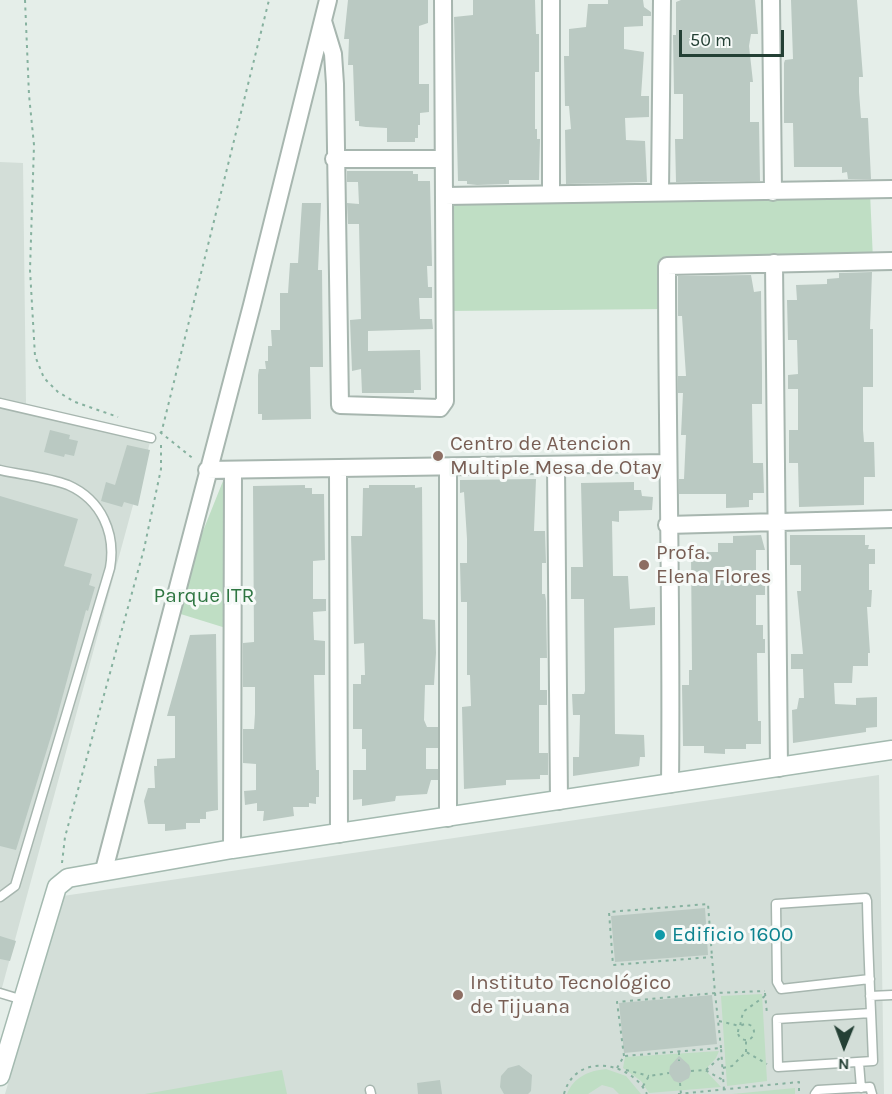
<!DOCTYPE html>
<html>
<head>
<meta charset="utf-8">
<style>
  body { margin:0 }
  #map { position:relative; width:892px; height:1094px; overflow:hidden; background:#e5eee9; font-family:Karla,sans-serif }
  canvas { display:block }
  .north { position:absolute; left:814px; top:1016px; width:60px; height:60px; -webkit-text-stroke:4px #f6faf8; paint-order:stroke; rotate:181deg; font-size:16px; font-weight:700; line-height:24px; text-align:center; color:#244035 }
  .north::after { content:''; display:block; margin:auto; width:21px; height:27px; background:#244035; clip-path:polygon(50% 0,100% 100%,50% 72%,0 100%) }
  .scale { position:absolute; left:679px; top:30px; width:105px; height:27px; box-sizing:border-box; border:3px solid #244035; border-top:0; padding-left:8px; font-size:18px; line-height:21px; white-space:nowrap; color:#244035; -webkit-text-stroke:4px #f6faf8; paint-order:stroke }
</style>
</head>
<body>
<div id="map">
<canvas width="892" height="1094"></canvas>
<div class="north">N</div>
<div class="scale">50 m</div>
</div>
<script>
const g = document.querySelector('canvas').getContext('2d');
g.lineJoin = 'round';
function fill(path, color) {
  g.fillStyle = color;
  g.fill(path, 'evenodd');
}
function trace(path, color, width, dash) {
  g.strokeStyle = color;
  g.lineWidth = width;
  g.lineCap = dash ? 'butt' : 'round';
  g.setLineDash(dash || []);
  g.stroke(path);
}
function write(font, color, halo, rows, align = 'center') {
  g.font = font + ' Karla,sans-serif';
  g.lineWidth = 6;
  g.setLineDash([]);
  g.textBaseline = 'middle';
  g.strokeStyle = halo;
  g.fillStyle = color;
  for (const [text, x, y, turn = 0] of rows) {
    g.save();
    g.translate(x, y);
    g.rotate((+turn || 0) * Math.PI / 180);
    g.textAlign = isNaN(turn) ? turn : align;
    if (halo) g.strokeText(text, 0, 0);
    g.fillText(text, 0, 0);
    g.restore();
  }
}
const built = new Path2D(`
  M0,162L23,163L26,404L152,435L0,995Z
  M879,775L884,1094H5L63,896Z`);
const green = new Path2D(`
  M870,192L873,260L665,262V309L447,311L446,197Z
  M227,471L229,629L171,611Z
  M762,994L767,1081L727,1086L721,996Z
  M719,1051L716,1058L705,1070L721,1087L649,1093L641,1081L623,1068L625,1057Z
  M606,1069L626,1076L641,1094H619L613,1088L602,1085L588,1094H567C574,1077 588,1071 606,1069Z
  M282,1070L287,1094H145Z
  M795,1088V1094H732Z`);
const building = new Path2D(`
  M348,0H428V23L419,26V84H429V112L420,113V125H418V138H415V142H387V128L366,127L359,126V121H355L353,65H348L349,39H344Z
  M473,0H535L536,34H539V72H535V129H537V139H540L539,180H509V184L477,185L467,184V181H458L454,17L473,15Z
  M608,0H643L644,7L651,12V16H643V26L624,27V49L644,52L641,96H649V117L625,118L626,140L645,141L647,182L566,184L565,130L571,129L569,106H565L564,56H569V29L586,27L588,4H608Z
  M681,0H755L758,34H751L749,46L753,82H750V122H759L760,181L676,182L675,139H683V94H674L673,35H676V2Z
  M791,0H857L863,77H859V92L861,118H868L871,179H848L847,172L842,173V167H794L793,123H784V63L785,60L793,59Z
  M347,171H413V174H418V181H430L432,266H427L428,287H432V298H419L420,319H432L433,329L368,331V351L420,350L421,390H414V393H362L361,369L352,371L350,320L361,319L359,224H348L347,203L359,204L358,182H347Z
  M302,203H321L318,270H322L323,367H310L311,419L262,420V414H258V375L259,369H266L265,361H268V346H272L271,330H280V293H288L290,263H298Z
  M872,272L870,329H873V387H863V430L864,442H874L875,477H864V505L799,507L798,463H789V430H798V389H788V375L798,374L797,340H788L787,300H797L796,285L827,284V279L839,278V273Z
  M751,275L754,292L761,291L762,374V404H752L753,463H763L764,493H753V500H749V507L726,508V494H679V479H684L686,435H681L683,393H678V376H686L682,316H678V276Z
  M50,430L70,435L69,439L78,441L74,456L65,454L64,457L44,452Z
  M127,445L150,450L138,506L124,502L122,507L101,501L106,482L115,485Z
  M536,479L534,531H545L546,563H542V594H545L546,601L547,658H540V690H547V705H539V753H548V775H540V779L506,780V785L464,789L462,707L471,706L470,675H467V602H461L460,563H467V539L464,492L460,493V480Z
  M634,482V490H641L642,496L653,497L652,510L619,511V522L612,521L613,576H628L630,609L655,607V625L614,628L615,734L644,735L645,757H640L639,766L573,776V757H579L580,715H573L572,694H584L585,691L584,599H571V567H583L581,483Z
  M305,485V488H312V494H324L325,560L313,561V599H326V611L313,612L314,640L325,641V675H314L316,770H319V797H316V804L309,803V807H293L294,816L263,821L264,811H257V803L245,805L244,791L256,790V764L243,763V729H254L255,714V687H243V643L254,642L253,486Z
  M369,485H415V488L422,487L423,619L435,620L436,653L434,685H425L424,720L427,727H438V748H426V769H438V780H431L427,794L396,796L395,801L362,806V799L353,800V770H366V749H362V729H353V684H361V675H365L364,643L354,644L351,536H362L363,488H369Z
  M0,496L78,519L64,566L92,574L89,585L95,587L88,611L86,610L57,717L16,850L0,846Z
  M761,535L765,550H756V580H765V595H756V625H763V639H765V653H757L758,721H761V744H746V749H725V754L704,753V746H683L682,685H689V670H692L691,552H718V543H733V536Z
  M790,535H865V545H869L868,549H875V564H869V590H872L871,607H867L870,653H868V666H853L852,683H834L835,704L856,705V698L877,697V727L866,728V732L793,743L792,710L797,709L799,698H804L803,669H791V654H803L797,591H801V565H790Z
  M216,634L218,810L206,812V819H200V823H186V829L165,831V824H148L144,801L148,788H155L154,766H157V759L175,758V716H167L190,635Z
  M705,908L708,955L615,962L611,916Z
  M0,936L16,941L10,961L0,959Z
  M712,995L717,1044L624,1053L619,1003Z
  M679,1056L689,1065L691,1071L689,1078L680,1083L674,1081L669,1073L670,1066Z
  M519,1065L532,1075L531,1091L528,1094H504L500,1087L501,1076L508,1068Z
  M440,1080L442,1094H418L417,1083Z`);
const path = new Path2D(`
  M25,0L29,95L34,145L30,270L35,356L44,378L58,392L75,402L118,417
  M160,432L195,460
  M161,434L269,0
  M62,863L65,837L144,549L161,469V444
  M765,993L767,1014
  M719,1021L740,1026L743,1012L765,996
  M738 1032a8 8 0 1 1 16 0a8 8 0 1 1-16 0Z
  M721,1048L715,993L765,991
  M679,1052V1061
  M746,1052V1040
  M624,1056L617,1002L715,993L712,957L613,965L609,912L708,904L712,957
  M617,1068L624,1056L721,1048L724,1090
  M723,1068L732,1066L746,1052L767,1064
  M626,1070L649,1076
  M706,1070L722,1056
  M691,1071L705,1070L723,1080
  M680,1083L681,1094
  M643,1086L649,1076L669,1073
  M564,1094C575,1052 631,1061 647,1094
  M678,1094L799,1082V1094`);
const lane = new Path2D(`
  M0,403L151,438
  M0,470C22,475 47,477 68,485C102,500 116,534 110,568L15,886L0,897
  M870,979L781,989L777,982L776,904L866,898L867,901C868,954 871,1007 873,1061L778,1067L777,1019L871,1013
  M0,993L23,1000
  M870,996L892,995
  M859,1063L861,1088
  M370,1090L371,1094
  M815,1094L818,1090L870,1087L872,1094`);
const street = new Path2D(`
  M771,0L773,192
  M323,21L333,54L335,84L340,405L440,408L445,401L443,0
  M334,159H443
  M660,192L662,0
  M551,194V0
  M445,196L892,189
  M774,263L779,768
  M556,465L559,801
  M338,469L339,834
  M207,470L667,463
  M667,525L892,519
  M670,784C672,612 667,439 667,266L892,261
  M448,818V467
  M232,849L233,471
  M104,870L252,305L328,0`);
const secondary = new Path2D(`
  M0,1076L57,887L68,878L232,849L892,750`);
const markers = [
  [438,456,6,"#8d6e63"],
  [644,565,6,"#8d6e63"],
  [660,935,6,"#0f9aa8"],
  [458,995,6,"#8d6e63"]
];
const educationNames = [
  ["Centro de Atencion",450,444],
  ["Multiple Mesa de Otay",450,468],
  ["Profa.",656,553],
  ["Elena Flores",656,577],
  ["Instituto Tecnológico",470,983],
  ["de Tijuana",470,1007]
];
const parkNames = [
  ["Parque ITR",204,596]
];
const cultureNames = [
  ["Edificio 1600",672,935]
];
fill(built, '#d3ded8');
fill(green, '#bfdec4');
fill(building, '#bac9c2');
trace(lane, '#a7b6af', 11);
trace(street, '#a7b6af', 20);
trace(secondary, '#a4bab0', 21);
trace(path, '#86b19f', 2, [3, 4.5]);
trace(lane, '#fff', 8);
trace(street, '#fff', 16);
trace(secondary, '#fff', 18);
for (const [x, y, r, color] of markers) {
  const dot = new Path2D();
  dot.arc(x, y, r, 0, 2 * Math.PI);
  g.fillStyle = color;
  g.fill(dot);
  trace(dot, '#f6faf8', 2);
}
write('21px', '#785e54', '#f6faf8', educationNames, 'left');
write('21px', '#2f7642', '#f6faf8', parkNames);
write('21px', '#0d838f', '#f6faf8', cultureNames, 'left');
</script>
</body>
</html>
